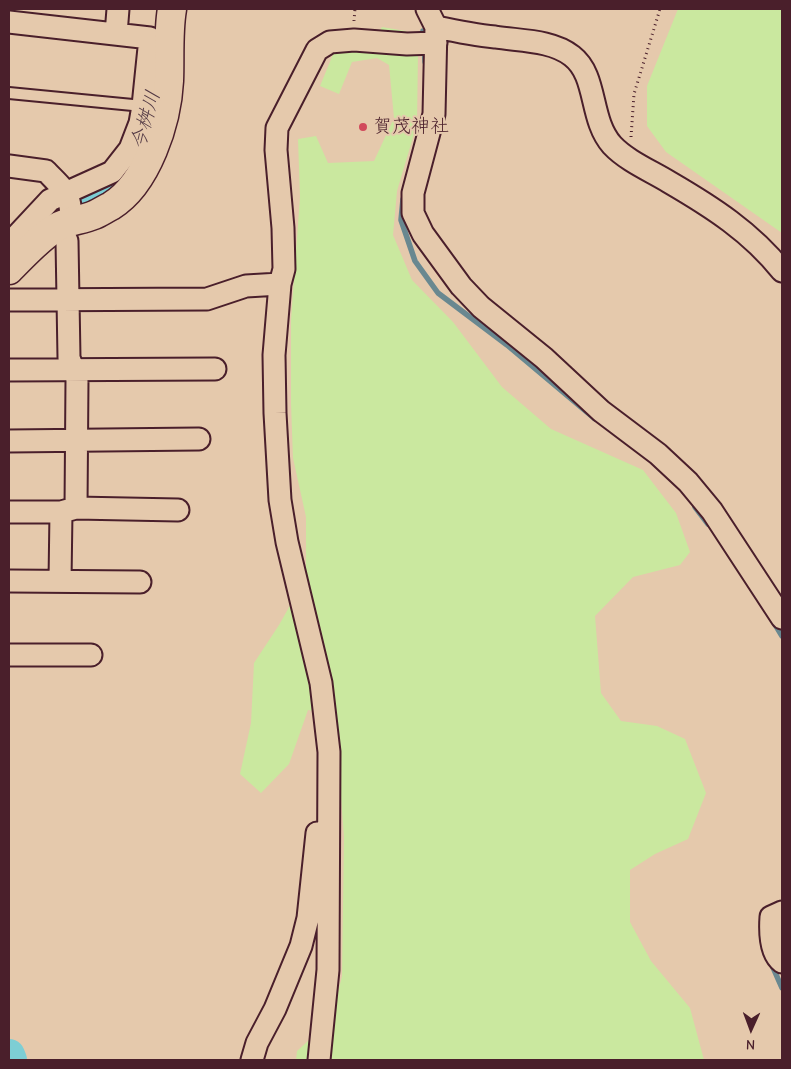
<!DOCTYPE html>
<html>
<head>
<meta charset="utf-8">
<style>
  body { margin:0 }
  #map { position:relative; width:791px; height:1069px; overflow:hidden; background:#e5c9ac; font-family:"Comic Neue",sans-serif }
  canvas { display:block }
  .frame { position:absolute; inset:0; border:10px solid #4a1f2b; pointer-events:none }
  .north { position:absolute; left:726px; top:1004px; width:50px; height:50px; -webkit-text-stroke:4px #e5c9ac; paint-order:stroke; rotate:182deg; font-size:14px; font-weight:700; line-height:20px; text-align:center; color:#4a1f2b }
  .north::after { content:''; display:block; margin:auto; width:18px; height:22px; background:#4a1f2b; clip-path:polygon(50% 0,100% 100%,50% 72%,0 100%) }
</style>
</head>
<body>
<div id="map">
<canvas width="791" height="1069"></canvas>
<div class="frame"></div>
<div class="north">N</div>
</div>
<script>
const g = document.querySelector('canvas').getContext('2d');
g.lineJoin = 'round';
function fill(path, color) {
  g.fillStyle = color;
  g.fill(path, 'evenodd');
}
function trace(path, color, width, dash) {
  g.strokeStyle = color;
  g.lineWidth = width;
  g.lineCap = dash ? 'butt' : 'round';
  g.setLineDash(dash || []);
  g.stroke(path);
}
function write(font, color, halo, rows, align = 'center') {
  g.font = font + ' "Comic Neue","Klee One",sans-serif';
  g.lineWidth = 4;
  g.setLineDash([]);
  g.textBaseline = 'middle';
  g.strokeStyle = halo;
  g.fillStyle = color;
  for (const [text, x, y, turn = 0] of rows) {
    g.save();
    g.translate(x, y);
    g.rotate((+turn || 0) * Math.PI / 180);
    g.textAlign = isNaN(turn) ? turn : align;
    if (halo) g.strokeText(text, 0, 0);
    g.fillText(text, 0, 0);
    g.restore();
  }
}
const green = new Path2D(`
  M678,9H782V233L666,152L647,126V86Z
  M382,27L406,31L418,53L417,124L397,191L393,235L412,280L453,322L502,387L551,429L643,470L676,513L690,552L680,565L633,577L595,616L601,693L621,721L657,726L685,739L706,793L688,839L655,854L630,870V922L651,961L690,1008L704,1060H296L297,1051L331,1020L342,976L344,837L337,744L333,715L308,710L289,764L261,793L240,774L251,723L254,663L279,625L306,577V517L293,458L291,404V320L300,197L298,139L316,136L328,163L374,161L394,118L389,65L377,58L352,62L339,94L320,86L334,52L370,46Z`);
const stream = new Path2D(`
  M423,31L425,62
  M403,199L401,220L415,261L438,293L507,345L595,419
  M695,507L708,524
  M773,621L782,636
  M771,963L782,988`);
const river = new Path2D(`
  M21,242C29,234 36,223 45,216C57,208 72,209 85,204C108,196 133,172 141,148
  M9,1055L11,1060`);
const path = new Path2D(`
  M354,21L355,9
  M631,137L634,94L660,9`);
const lane = new Path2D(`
  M9,93L143,106`);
const street = new Path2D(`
  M427,9L436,27L434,114L413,193V213L423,234L461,286L481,307L544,358L601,411L658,454L688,482L712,511L782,618
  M9,22L150,38L143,106L140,123L130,149L112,172L50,200L9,244
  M436,27C455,31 475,35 495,37C520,41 552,40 572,56C598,76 589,119 612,145C627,161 651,171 669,182C712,207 751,232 782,271
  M116,34L118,9
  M9,166L46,171C54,180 66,189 69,201C71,208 70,214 73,221
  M59,226L67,241L69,358L77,379L76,508
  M9,300L207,299L246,286L280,284
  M9,370L215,369
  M9,441L199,439
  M9,512H61L76,508L178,510
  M9,581L140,582
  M60,581L61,512
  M9,655H91
  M782,912L771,917C770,931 770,953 782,962
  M252,1060L257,1043L275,1009L301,946L308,918L317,833
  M319,1060L328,970L329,752L321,683L287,542L280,500L275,413L274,355L280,284L284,269L283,228L276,150L277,128L317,50L330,42L354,40L407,44L436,43`);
const secondary = new Path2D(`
  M9,270C24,255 39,238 57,227C68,221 82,220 94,215C99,213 105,209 111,206C147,184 167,122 169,81C170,58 168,32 172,9`);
const markers = [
  [363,127,5,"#d1495b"]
];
const poiNames = [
  ["賀茂神社",373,127]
];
const waterNames = [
  ["今桝川",146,120,-74]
];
fill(green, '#cae89f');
trace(stream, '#698890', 5.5);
trace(river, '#7dced4', 32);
trace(lane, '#4a1f2b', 14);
trace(street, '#4a1f2b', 25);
trace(secondary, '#4a1f2b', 31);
trace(path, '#4a1f2b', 3, [1, 4]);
trace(lane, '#e5c9ac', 10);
trace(street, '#e5c9ac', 21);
trace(secondary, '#e5c9ac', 28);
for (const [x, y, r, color] of markers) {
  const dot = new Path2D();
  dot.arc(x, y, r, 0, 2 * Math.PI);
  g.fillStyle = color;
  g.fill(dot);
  trace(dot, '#e5c9ac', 2);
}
write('19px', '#4a1f2b', '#e5c9ac', poiNames, 'left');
write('italic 20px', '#523944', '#e5c9ac', waterNames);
</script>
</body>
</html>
